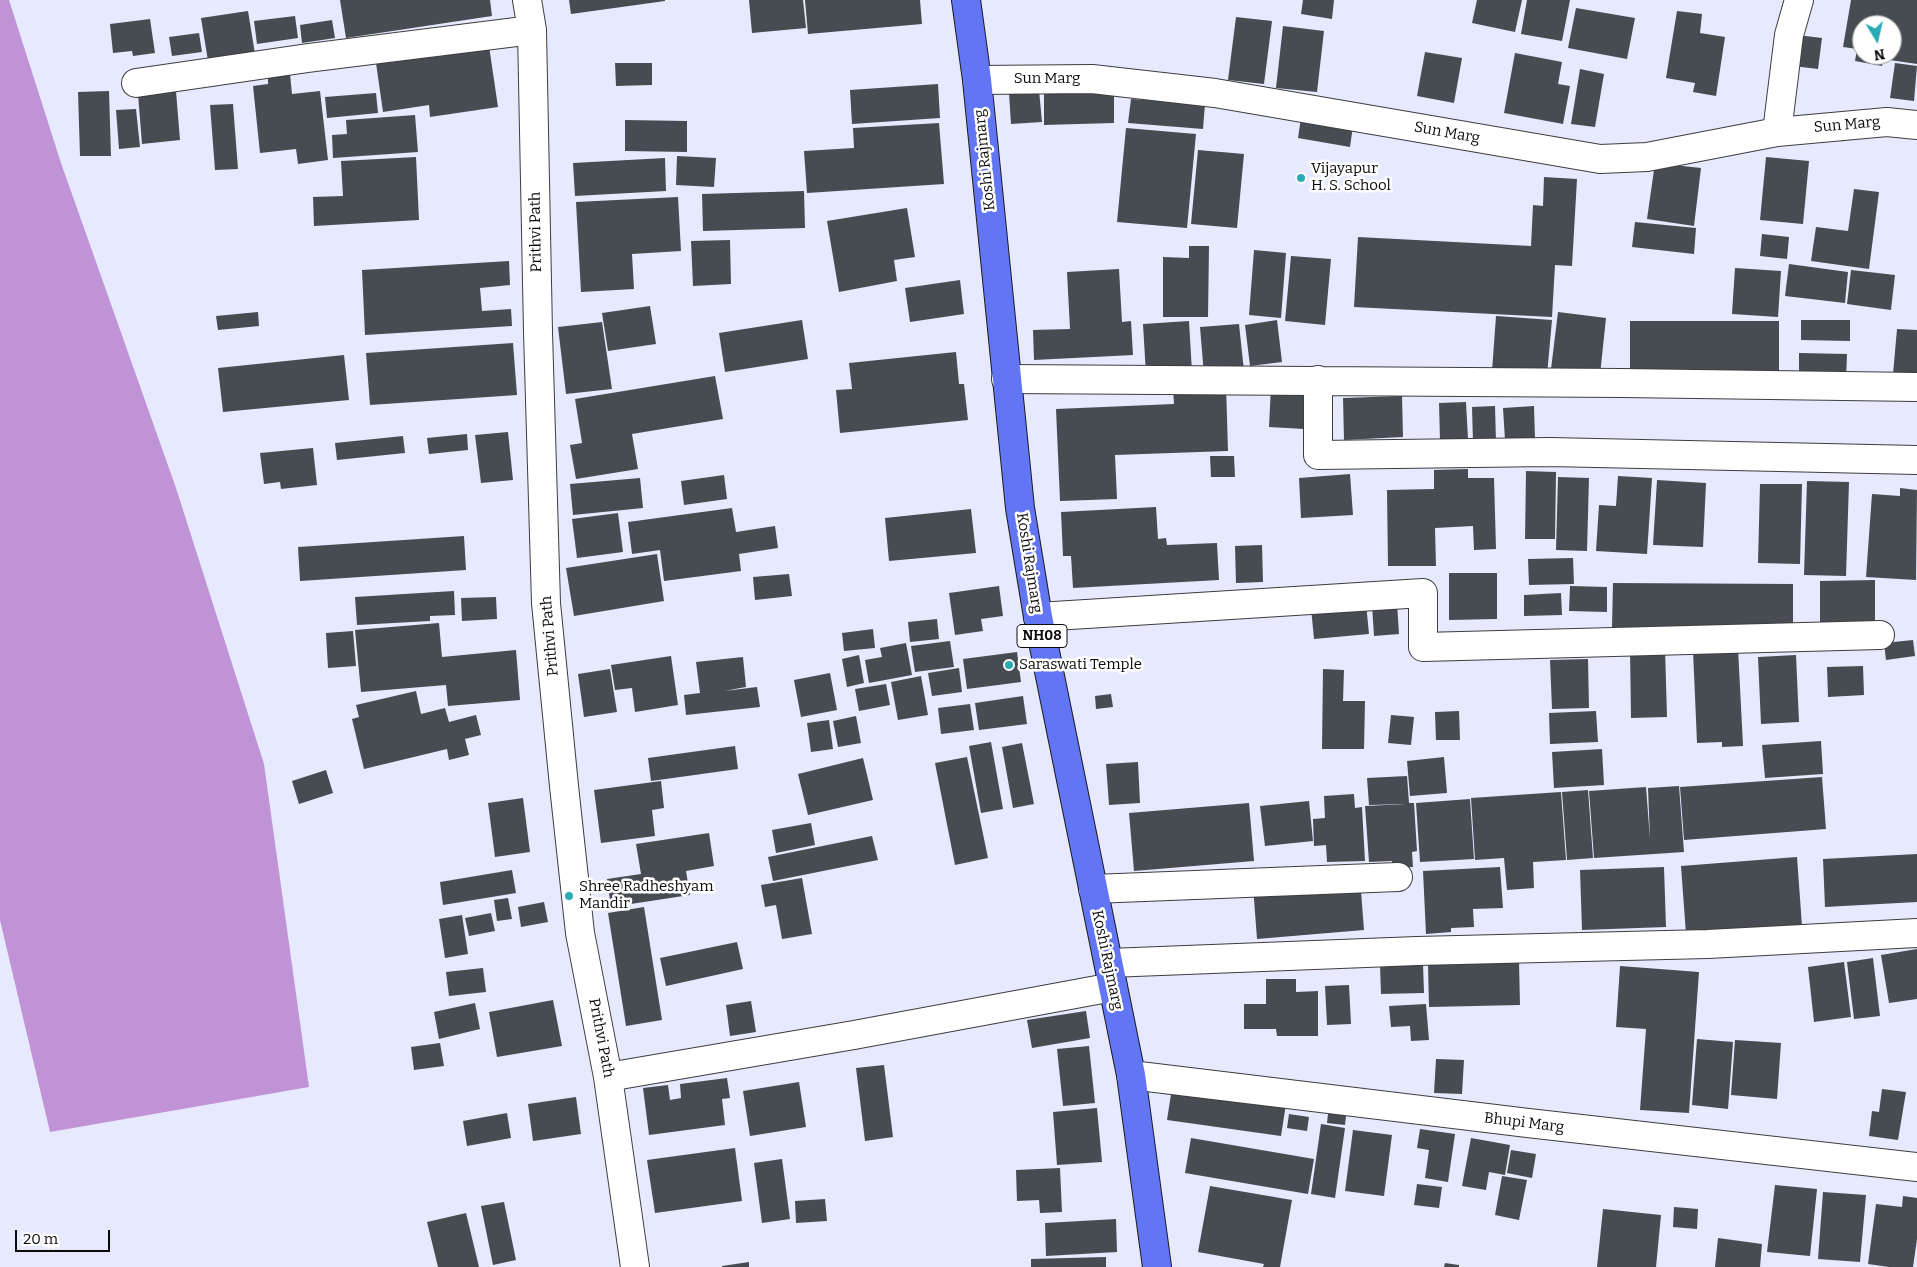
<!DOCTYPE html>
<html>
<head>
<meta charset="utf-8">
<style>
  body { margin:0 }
  #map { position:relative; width:1917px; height:1267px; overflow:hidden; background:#e7e9fe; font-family:Bitter,serif }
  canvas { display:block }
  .north { position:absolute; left:1852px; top:15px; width:50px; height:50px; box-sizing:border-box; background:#fff; border:1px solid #9d9d9d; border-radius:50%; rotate:171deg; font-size:14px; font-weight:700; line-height:20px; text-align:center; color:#0a0a0a }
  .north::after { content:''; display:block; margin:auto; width:18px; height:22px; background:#27acb5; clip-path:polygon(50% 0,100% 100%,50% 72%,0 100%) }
  .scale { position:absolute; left:15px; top:1230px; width:95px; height:22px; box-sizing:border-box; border:2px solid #0a0a0a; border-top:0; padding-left:6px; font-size:15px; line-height:18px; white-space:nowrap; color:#0a0a0a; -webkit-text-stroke:4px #fff; paint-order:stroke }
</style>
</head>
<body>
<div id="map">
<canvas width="1917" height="1267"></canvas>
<div class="north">N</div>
<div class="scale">20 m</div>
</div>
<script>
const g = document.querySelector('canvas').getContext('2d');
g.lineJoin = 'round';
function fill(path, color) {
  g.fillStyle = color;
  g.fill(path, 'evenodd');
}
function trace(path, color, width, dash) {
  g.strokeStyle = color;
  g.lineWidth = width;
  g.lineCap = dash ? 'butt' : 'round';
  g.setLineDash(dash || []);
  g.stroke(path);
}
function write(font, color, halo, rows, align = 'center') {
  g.font = font + ' Bitter,serif';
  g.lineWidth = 5;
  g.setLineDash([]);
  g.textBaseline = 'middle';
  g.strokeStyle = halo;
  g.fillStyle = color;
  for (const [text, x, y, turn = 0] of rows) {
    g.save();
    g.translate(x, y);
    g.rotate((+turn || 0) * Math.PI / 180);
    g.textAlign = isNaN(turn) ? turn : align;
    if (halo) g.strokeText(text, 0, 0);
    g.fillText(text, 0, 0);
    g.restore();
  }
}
const forest = new Path2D(`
  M0,0H9L61,163L176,488L264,764L309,1087L50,1132L0,920Z`);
const building = new Path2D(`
  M340,0H490L492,16L346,38Z
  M569,0H665V1L571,14Z
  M749,0H803L806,28L752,33Z
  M805,0H920L922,24L808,34Z
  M1303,0H1334L1332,19L1301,14Z
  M1477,0H1522L1515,32L1472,23Z
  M1527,0H1570L1562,41L1521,34Z
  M1851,0H1917V64L1883,59L1882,66L1855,61L1857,49L1843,47ZM1862,25H1892V55H1862Z
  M1576,8L1635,18L1627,59L1568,48Z
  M248,11L256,60L209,67L201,18Z
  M1677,11L1702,14L1700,33L1725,37L1716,96L1693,92L1695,83L1666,78Z
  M295,16L298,38L257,44L254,21Z
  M1236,17L1272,21L1264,84L1228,80Z
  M150,19L155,53L133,56L132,51L113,53L110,24Z
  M332,20L335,38L302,43L300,25Z
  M1283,26L1324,31L1317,92L1276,88Z
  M199,33L202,52L172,56L169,37Z
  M1797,35L1822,38L1818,69L1793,66Z
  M489,46L498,107L430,117L429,105L383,112L376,63Z
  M1425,52L1462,58L1454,103L1417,96Z
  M1515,53L1562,62L1558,84L1570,86L1563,124L1504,113Z
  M615,63H652V85L616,86Z
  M1895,63L1917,66L1914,101L1890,98Z
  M1580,69L1604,74L1595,127L1571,124Z
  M290,74L292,94L320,91L328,160L298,164L296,149L260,153L253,86L268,84V77Z
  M938,84L940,118L852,124L850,90Z
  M1039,90L1042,122L1011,124L1009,93Z
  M109,91L111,156H80L78,92Z
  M176,91L180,140L142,144L138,94Z
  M1114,92V123L1044,125V94Z
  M376,93L378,113L327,118L325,97Z
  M1131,99L1205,104L1203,129L1128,123Z
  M233,104L238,169L215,170L210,105Z
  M136,109L140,147L119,149L116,110Z
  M415,115L418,152L333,158L332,135L347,134L346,120Z
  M1301,118L1353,126L1350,147L1298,138Z
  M625,120L687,121V152L625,151Z
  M939,123L944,184L807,193L804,151L854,148L853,128Z
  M1126,128L1196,134L1187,228L1117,222Z
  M1198,150L1244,154L1237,228L1191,224Z
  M677,156L716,158L714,187L676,185Z
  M416,157L419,220L314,226L313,197L343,196L341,161Z
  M1766,157L1809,161L1803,224L1760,220Z
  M665,158L666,191L575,196L573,163Z
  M1655,163L1701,168L1694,226L1647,219Z
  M1544,177L1577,179L1572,266L1555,265L1552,317L1354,307L1358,237L1531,246L1533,205L1543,206Z
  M1854,189L1879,192L1869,269L1811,261L1816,227L1848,231Z
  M804,191L805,228L703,231L702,194Z
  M678,197L681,251L632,254L634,289L581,292L576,202Z
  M907,208L915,257L894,260L897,281L839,292L827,221Z
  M1635,222L1696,228L1694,254L1632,247Z
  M1762,234L1789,237L1787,259L1760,256Z
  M730,240L731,284L693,286L691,241Z
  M1189,246H1209L1208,317H1163V257L1189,258Z
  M1254,250L1286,253L1281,318L1249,315Z
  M1291,256L1331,259L1325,325L1285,321Z
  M509,261L510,285L480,288L482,311L511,309L512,326L365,335L362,270Z
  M1789,264L1848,272L1845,303L1785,296Z
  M1735,268L1781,271L1778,317L1732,314Z
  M1119,269L1122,322L1131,321L1133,355L1034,360L1033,330L1070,329L1067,272Z
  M1851,270L1895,275L1891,310L1847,304Z
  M960,280L964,314L910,322L905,288Z
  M650,306L656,344L608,351L602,313Z
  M258,312L259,326L218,330L216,316Z
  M1558,312L1606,318L1600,375L1551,369Z
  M1496,316L1552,320L1547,375L1492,371Z
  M802,320L808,359L725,372L719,333Z
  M1277,320L1282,362L1250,366L1245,325Z
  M1801,320H1850V341L1801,340Z
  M1189,321L1192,372L1146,375L1143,324Z
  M1630,321H1779V380H1630Z
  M602,322L612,389L566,394L558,327Z
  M1239,324L1244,371L1204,375L1200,327Z
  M1897,329L1917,330V376L1893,374Z
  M513,343L517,395L370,405L366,353Z
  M956,352L959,384H964L968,420L840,433L836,390L852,389L849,363Z
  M1799,353L1847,354L1846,380L1799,379Z
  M344,355L349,400L223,412L218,368Z
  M715,376L723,419L632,434L638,469L576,479L570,445L582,443L575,399Z
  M1226,385L1228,451L1115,455L1117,499L1060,501L1056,409L1174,404L1173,388Z
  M1271,386L1305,387L1304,429L1269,427Z
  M1402,396L1403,437L1344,440L1343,398Z
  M1466,402L1468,439L1440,440L1439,403Z
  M1495,406L1496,442L1473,443L1472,407Z
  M1534,406L1535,439L1505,440L1503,408Z
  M508,432L513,480L481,483L475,435Z
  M467,434L468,450L429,454L427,438Z
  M403,436L405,453L337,460L335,443Z
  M313,448L317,485L281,489L280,482L264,484L260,453Z
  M1210,456H1234L1235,477H1211Z
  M1468,469V478H1494L1496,549L1474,550L1473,526L1435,528L1436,566H1388L1387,490L1434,489V470Z
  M1526,471L1556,472L1555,539H1525Z
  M1350,474L1353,515L1301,518L1299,478Z
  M724,475L727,499L684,505L681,481Z
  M1618,476L1652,478L1647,554L1596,551L1599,505L1616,506Z
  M1558,477L1589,478L1587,551L1556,550Z
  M640,478L643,508L573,515L570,484Z
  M1657,480L1706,483L1703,547L1653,545Z
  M1807,481L1849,482L1846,576L1804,575Z
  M1760,484H1802L1800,564L1758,563Z
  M1900,488L1917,490L1916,580L1866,577L1872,494L1900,496Z
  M1156,507L1158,539L1166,538L1167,545L1217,543L1219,580L1073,588L1071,556H1063L1061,512Z
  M732,508L736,532L775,526L778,548L739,554L741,571L664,581L660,550L632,554L628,522Z
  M971,509L976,553L889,561L885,518Z
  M618,513L623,552L577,558L572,519Z
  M464,536L466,570L300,581L298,547Z
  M1262,545L1263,582L1236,583L1235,546Z
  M657,554L664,601L574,616L566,568Z
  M1573,558L1574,584L1529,585L1528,559Z
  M1449,573H1497V619L1449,620Z
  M789,574L792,596L755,600L753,577Z
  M1875,580V624L1820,625V581Z
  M1613,583L1793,584V628L1612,627Z
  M999,586L1003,616L981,619L983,631L955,635L949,593Z
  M1570,586L1607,587V612L1569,611Z
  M454,591L455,615L430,616V621L357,625L355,597Z
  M1561,593L1562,615L1524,616V595Z
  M496,597L497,619L462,621L461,598Z
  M1366,603L1369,634L1314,639L1311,608Z
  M1397,603L1399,634L1374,636L1372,605Z
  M937,619L939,639L910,642L908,622Z
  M439,623L442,657L516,650L520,700L448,706L446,685L361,692L355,630Z
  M873,629L875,648L844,651L842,633Z
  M353,631L356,666L328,668L326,633Z
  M1913,640L1915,656L1886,660L1884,643Z
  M950,641L954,667L915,672L911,646Z
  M906,643L912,675L869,683L865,660L882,657L880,648Z
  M1630,648H1665L1667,717L1631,718Z
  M1738,648L1743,746L1722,747V742L1697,743L1693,650Z
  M1017,652L1021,682L967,689L963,659Z
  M859,655L864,683L847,687L842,659Z
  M1796,655L1799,722L1761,724L1758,657Z
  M671,656L678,705L635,712L632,688L615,690L611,665Z
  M743,657L746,687L724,691L757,687L760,707L686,715L684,695L700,693L696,662Z
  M1588,659L1589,708L1552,709L1550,660Z
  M1863,666L1864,695L1828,697L1827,667Z
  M959,668L962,692L932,696L928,673Z
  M610,669L617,712L584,717L578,674Z
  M1323,669L1344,670L1343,701H1365L1364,749H1322Z
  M830,673L837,710L801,717L794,680Z
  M921,676L928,715L898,720L891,682Z
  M886,684L890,705L859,711L855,689Z
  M416,691L421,714L445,708L449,722L476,715L481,735L465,739L469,755L449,760L447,749L364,769L352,719L359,717L356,705Z
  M1111,694L1113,707L1096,709L1095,696Z
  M1023,696L1027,724L979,730L975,703Z
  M970,704L974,730L941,734L938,708Z
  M1459,711L1460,740H1436L1435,712Z
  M1596,711L1598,742L1550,744L1549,713Z
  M1391,715L1414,717L1411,745L1388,743Z
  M856,716L861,743L838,747L833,721Z
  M829,720L833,749L811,752L807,723Z
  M1821,741L1823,774L1765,778L1762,745Z
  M991,742L1003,809L981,813L969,746Z
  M1022,743L1034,804L1013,808L1002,747Z
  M735,746L738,769L651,781L648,758Z
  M1602,749L1604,785L1554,788L1552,752Z
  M967,757L988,858L955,865L935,763Z
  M1444,757L1447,793L1410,796L1407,761Z
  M863,758L873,800L808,815L798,774Z
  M1138,762L1140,803L1109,805L1106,764Z
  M326,770L333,793L299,804L292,781Z
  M1407,776L1409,803H1414L1417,851L1412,852L1413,867L1392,868V861L1369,862L1365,806L1406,804L1369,805L1367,778Z
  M1822,777L1826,829L1684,840L1680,787Z
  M661,781L664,808L652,810L655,836L601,843L594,790Z
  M1679,786L1684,852L1594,858L1589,791L1646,787L1650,839L1648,788Z
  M1588,790L1593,858L1567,860L1562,792Z
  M1561,792L1566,860L1533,862L1534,888L1507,890L1504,858L1475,860L1471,798Z
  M1354,794L1355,808L1362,807L1365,861L1327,862L1326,845L1314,846L1313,819L1325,818L1324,796Z
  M523,798L530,852L495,857L488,803Z
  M1470,799L1474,859L1420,862L1416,803Z
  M1309,801L1313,841L1265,846L1260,806Z
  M1249,803L1254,861L1134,871L1129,813Z
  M811,823L815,845L776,853L772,830Z
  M709,833L714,866L686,871L690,895L611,907L607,879L641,874L636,844Z
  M872,836L878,860L773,881L768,857Z
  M1917,854V902L1825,907L1823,859Z
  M1797,857L1802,926L1686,934L1681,866Z
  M1500,867L1503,908L1473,909L1474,927L1451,928V932L1426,934L1423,871Z
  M1664,867L1666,927L1582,930L1580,870Z
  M512,870L516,893L443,905L440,882Z
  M802,878L812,934L782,939L776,905L765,907L761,885Z
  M1360,878L1364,930L1257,939L1253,886Z
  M508,898L512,919L497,921L494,900Z
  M544,902L548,922L521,927L518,907Z
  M644,907L662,1020L626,1026L608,913Z
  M491,913L495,931L469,936L465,918Z
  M462,915L468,954L445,958L439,919Z
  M737,942L743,969L666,986L660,958Z
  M1917,949V999L1889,1003L1881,955Z
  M1873,958L1880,1016L1854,1019L1847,962Z
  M1519,962L1520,1005L1429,1007L1428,964Z
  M1844,962L1851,1017L1814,1022L1808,967Z
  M1423,964L1424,993L1381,994L1380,965Z
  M1620,966L1699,972L1689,1113L1640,1110L1646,1029L1616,1027Z
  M483,968L486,992L449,996L446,972Z
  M1266,979H1296V992L1318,991V1036H1277L1276,1029H1244V1004H1266Z
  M1349,985L1351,1024L1327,1025L1325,986Z
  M553,1000L562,1046L497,1057L489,1012Z
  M751,1001L756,1032L730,1036L726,1005Z
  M475,1003L480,1029L439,1039L434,1012Z
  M1426,1004L1429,1040L1411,1041L1410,1026L1391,1027L1389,1006Z
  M1086,1011L1090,1038L1032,1048L1027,1020Z
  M1697,1039L1733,1042L1728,1109L1692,1105Z
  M1735,1040L1781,1043L1777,1099L1731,1095Z
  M440,1043L444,1066L414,1070L411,1047Z
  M1089,1046L1095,1103L1063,1106L1057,1049Z
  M1436,1059L1464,1060L1462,1094L1434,1093Z
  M884,1065L893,1137L865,1141L856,1068Z
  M727,1078L730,1098L722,1099L725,1125L649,1135L643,1088L668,1085L670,1100L681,1098L680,1084Z
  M799,1082L806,1127L750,1136L743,1091Z
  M1172,1088L1286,1104L1281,1136L1167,1120Z
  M1882,1089L1906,1092L1898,1140L1869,1136L1872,1111L1879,1112Z
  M576,1097L581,1134L533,1141L528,1104Z
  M1329,1105L1347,1108L1345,1125L1327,1123Z
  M1097,1108L1102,1162L1057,1165L1053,1112Z
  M507,1113L511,1138L467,1146L463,1121Z
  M1289,1114L1309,1117L1307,1131L1287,1128Z
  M1321,1124L1345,1128L1335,1198L1311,1194Z
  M1420,1129L1455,1134L1448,1182L1425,1178L1429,1150L1417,1148Z
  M1353,1130L1392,1135L1384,1196L1345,1191Z
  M1191,1138L1314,1159L1308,1194L1185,1173Z
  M1471,1138L1510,1145L1505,1175L1489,1172L1486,1190L1462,1186Z
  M735,1148L742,1201L655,1213L647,1160Z
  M1511,1150L1536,1154L1532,1178L1507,1173Z
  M782,1159L790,1219L762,1223L754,1163Z
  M1060,1168L1062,1212L1040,1213L1039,1200L1017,1201L1016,1170Z
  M1502,1176L1527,1180L1519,1220L1495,1215Z
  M1417,1184L1442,1187L1439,1208L1414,1205Z
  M1775,1185L1817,1189L1810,1256L1767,1252Z
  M1210,1186L1292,1200L1280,1267H1263L1264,1264L1198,1252Z
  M1823,1192L1866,1195L1860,1262L1818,1259Z
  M1903,1196L1917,1198V1239L1913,1267H1889L1868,1264L1876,1204L1902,1207Z
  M825,1199L827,1221L796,1223L795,1201Z
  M504,1202L516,1260L493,1265L481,1206Z
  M1674,1207L1698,1209L1697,1229L1673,1227Z
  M1603,1209L1661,1215L1656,1267H1597Z
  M466,1213L479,1267H438L427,1222Z
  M1116,1219L1117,1252L1046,1256L1045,1223Z
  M1718,1238L1762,1244L1760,1267H1715Z
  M1106,1257V1267H1031V1259Z
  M749,1262V1267H722V1266Z
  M1445,1263L1459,1265V1267H1444Z`);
const minor = new Path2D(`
  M527,0L532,30L538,332L546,603L564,786L580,933L608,1077L635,1267
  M977,80L1092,79L1215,93L1600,159L1647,157L1777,132L1887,122L1917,125
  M136,83L308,58L532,30
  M1777,132L1789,35L1799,0
  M1006,379L1622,383L1917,387
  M1318,380V455L1550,452L1917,460
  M1038,617L1423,593V647L1880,635
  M1093,889L1398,877
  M1109,963L1417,951L1708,944L1917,933
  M1131,1075L1528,1123L1917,1167
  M608,1077L854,1035L1113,987`);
const major = new Path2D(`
  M966,0L977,80L1020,508L1038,617L1131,1075L1157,1267`);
const markers = [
  [1301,178,5,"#27acb5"],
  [1009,665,5,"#27acb5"],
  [569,896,5,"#27acb5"]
];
const shields = [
  [1042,636,50]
];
const shieldNames = [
  ["NH08",1042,636]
];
const streetNames = [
  ["Sun Marg",1047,79],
  ["Sun Marg",1847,125,-5],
  ["Sun Marg",1447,133,10],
  ["Koshi Rajmarg",985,160,-96],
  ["Prithvi Path",536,232,-91],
  ["Koshi Rajmarg",1029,563,81],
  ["Prithvi Path",550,636,-95],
  ["Koshi Rajmarg",1107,960,78],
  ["Prithvi Path",601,1038,79],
  ["Bhupi Marg",1524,1123,7]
];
const poiNames = [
  ["Vijayapur",1311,169],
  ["H. S. School",1311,186],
  ["Saraswati Temple",1019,665],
  ["Shree Radheshyam",579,887],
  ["Mandir",579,904]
];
fill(forest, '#c093d7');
fill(building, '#474c52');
trace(minor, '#3d3d3d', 30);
trace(major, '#1b1b1b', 30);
trace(minor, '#fff', 28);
trace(major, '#6175f5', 28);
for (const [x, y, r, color] of markers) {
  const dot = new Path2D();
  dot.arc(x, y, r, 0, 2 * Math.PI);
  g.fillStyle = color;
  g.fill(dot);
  trace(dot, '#fff', 2);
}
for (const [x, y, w] of shields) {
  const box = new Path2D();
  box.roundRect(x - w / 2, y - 11.5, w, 23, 4);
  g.fillStyle = '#fff';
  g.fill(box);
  trace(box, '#0a0a0a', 1);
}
write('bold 14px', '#0a0a0a', null, shieldNames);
write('15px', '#0a0a0a', '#fff', streetNames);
write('15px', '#0a0a0a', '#fff', poiNames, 'left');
</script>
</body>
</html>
